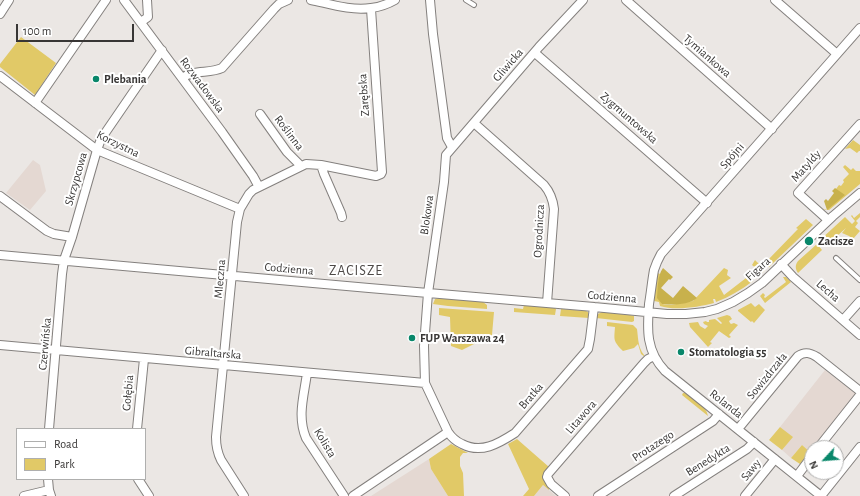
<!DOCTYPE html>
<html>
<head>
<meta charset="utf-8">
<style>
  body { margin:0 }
  #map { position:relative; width:860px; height:496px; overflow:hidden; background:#ebe7e4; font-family:"Alegreya Sans",sans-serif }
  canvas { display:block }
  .legend { position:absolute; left:16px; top:428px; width:130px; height:52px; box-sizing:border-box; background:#fff; border:1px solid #afafae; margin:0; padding:5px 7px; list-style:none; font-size:12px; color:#383635 }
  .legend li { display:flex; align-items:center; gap:8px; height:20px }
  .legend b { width:20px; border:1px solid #afafae }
  .north { position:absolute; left:804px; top:440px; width:40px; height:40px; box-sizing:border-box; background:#fff; border:1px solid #afafae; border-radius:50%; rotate:244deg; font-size:11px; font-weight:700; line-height:16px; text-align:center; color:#383635 }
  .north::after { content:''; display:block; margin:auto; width:14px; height:18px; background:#09876a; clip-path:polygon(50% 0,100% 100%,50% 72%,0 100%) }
  .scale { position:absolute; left:16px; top:24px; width:118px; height:18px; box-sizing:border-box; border:2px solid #383635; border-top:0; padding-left:5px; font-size:12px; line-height:14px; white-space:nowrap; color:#383635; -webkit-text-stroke:3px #fff; paint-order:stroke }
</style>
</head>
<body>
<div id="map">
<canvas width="860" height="496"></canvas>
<ul class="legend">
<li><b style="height:5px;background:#fff"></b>Road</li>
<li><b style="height:11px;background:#e1c967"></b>Park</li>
</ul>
<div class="north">N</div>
<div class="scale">100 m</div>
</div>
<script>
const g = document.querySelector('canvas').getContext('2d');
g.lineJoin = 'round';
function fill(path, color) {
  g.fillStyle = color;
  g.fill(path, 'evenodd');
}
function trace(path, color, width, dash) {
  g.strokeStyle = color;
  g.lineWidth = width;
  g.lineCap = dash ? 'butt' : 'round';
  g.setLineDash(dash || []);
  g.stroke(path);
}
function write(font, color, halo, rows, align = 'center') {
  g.font = font + ' "Alegreya Sans",sans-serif';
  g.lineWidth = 4;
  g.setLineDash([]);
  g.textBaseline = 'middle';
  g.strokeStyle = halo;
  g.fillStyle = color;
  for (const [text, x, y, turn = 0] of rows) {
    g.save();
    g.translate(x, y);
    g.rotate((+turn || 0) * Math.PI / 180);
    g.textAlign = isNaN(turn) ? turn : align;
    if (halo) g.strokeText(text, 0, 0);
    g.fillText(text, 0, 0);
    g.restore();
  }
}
const built = new Path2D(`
  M33,160L40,165L46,191L30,210L6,193Z
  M825,370L856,394L810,452L802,445L791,458L782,450L792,437L780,427Z
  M429,459L431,469L448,496H371Z
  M543,485L556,496H534Z`);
const green = new Path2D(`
  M21,37L56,63L35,95L0,67V64Z
  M853,140L860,145V151H859L857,153L850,148L845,149Z
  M845,165L851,170L853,168L856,171H860V184L829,210H825L818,205L824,209L827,210L836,189L839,185L841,186L844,182L843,180L849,174L843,167Z
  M860,213V217L856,221L858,223L855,227L860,231L853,239L849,236L842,233L846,228L826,246L820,240L845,217L852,224L855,221L851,216L852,215L854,218Z
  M806,219L813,225L769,267L765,263L797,230L798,229L796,228Z
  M817,244L822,250L798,273C795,269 795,265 798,261Z
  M755,260L765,270L756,278L754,274L755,271L757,269L752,265Z
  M724,268L728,270L727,275L731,278L719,286L724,295L746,278L750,279L753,281C741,290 729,297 716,302L715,299H713L714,303C699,307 675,311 660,306L659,302L654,301L656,276L658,273L660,274L658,285L662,304L671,305L693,301Z
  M783,277H786L791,282L765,303L760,296L763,293L765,295L764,297L765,298L786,282Z
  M439,298L483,302L487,305V309L448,306L433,304L435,299Z
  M751,303L755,307L759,304L765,310L754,323L752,321L751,322L738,311V310Z
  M524,305L555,308L556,309L555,315L514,312V308L523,309Z
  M439,308L494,312L492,335L462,350L451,346L450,317L439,315Z
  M561,309H562L586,311L588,312L589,318L560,316Z
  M602,312L630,315L634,316V321L632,322L596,318L598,314Z
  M727,315L730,316L732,319L729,321L730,323L731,324L734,323L738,325L729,335L731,337L729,338L719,331L710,342L712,343L708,347L690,327L689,323L698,322L700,326L705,329L708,326L704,324L703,322L706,321L707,322H709V320L715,319L721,324L722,323L717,318Z
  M607,322L633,325L637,329C638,336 638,344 641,350C642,353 644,354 645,357L641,354L638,344L634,348L623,351C613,341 614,340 615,327L607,326Z
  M683,393H685C693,399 706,405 708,416L682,395Z
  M780,427L793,437L782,450L769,440Z
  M517,439L549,467L543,475L549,487V490L543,485L534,496H523L529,489L508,444Z
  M451,444L468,453H463L460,457V466L463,473L464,496H448L431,469L429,459Z
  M802,445L810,452L800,464L791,458Z`);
const forest = new Path2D(`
  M835,188L845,195L827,210L824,201L826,199L828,201L834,193L832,191Z
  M663,268L673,277L670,280L669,279L661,288L673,298L683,286L697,298C689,305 672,305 662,304L657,298C658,288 657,276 663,268Z`);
const lane = new Path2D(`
  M466,0L474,5
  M836,258L860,280`);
const street = new Path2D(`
  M124,0L222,132L253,176L259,187
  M311,0C330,4 351,11 371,8C380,7 388,4 395,0
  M430,0L433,34L447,138L452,147
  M583,0L539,47L446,155L444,182L428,293L424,346L425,383L448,432C452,438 455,441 462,444C481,454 498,444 515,433L588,349L590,339L594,307
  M626,0L772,129
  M775,0L837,54
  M0,14L9,0
  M141,22L148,17L147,0
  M535,53L707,203
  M0,76L97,150L240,209
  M182,78C194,69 209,74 222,68L274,9L279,4L288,0
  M35,103L106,0
  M260,114L287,152L301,166
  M474,123L544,185C550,192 553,200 554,209L547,303
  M321,165L324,174L341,213L342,217
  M0,196L47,231L54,234L72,237
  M828,220L798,193L860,124
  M0,255L369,288L594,307L667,314H686L705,312L717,309L733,302L748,293L762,283L833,216L860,193
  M781,264L793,277L860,335
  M843,320L860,301
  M0,345L425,383
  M307,373C304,396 297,416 306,438L344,496
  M49,429L62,274L64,260L72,237L97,150L101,139L162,50
  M137,429L144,359
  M738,429L798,356C805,351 811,353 817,357L860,391
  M818,448L860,395
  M797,476L812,456
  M48,479L49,490L51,496
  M138,479L149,496
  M24,496L49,490
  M244,496L221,460C217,452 216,446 216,437L237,222L240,209L249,194L253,190L306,164L321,165L376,176L381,174L382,172L371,9
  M353,496L448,432
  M565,496L551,484L547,477L548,474L644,363L648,359L654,356
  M598,496L713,421L719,414
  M674,496L747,449L754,442
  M745,496L775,459
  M821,496L665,371C646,351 647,330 649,304C651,292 652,281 654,270L657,262L661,254L860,28
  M821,496L860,447`);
const markers = [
  [96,79,4,"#09876a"],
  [809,241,5,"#09876a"],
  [412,338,4,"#09876a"],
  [681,352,4,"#09876a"]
];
const streetNames = [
  ["Tymiankowa",707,56,41],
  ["Gliwicka",508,65,-49],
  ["Rozwadowska",202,85,53],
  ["Zarębska",364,95,-94],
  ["Zygmuntowska",629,118,41],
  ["Roślinna",289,133,53],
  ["Korzystna",118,144,26],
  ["Spójni",732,156,-49],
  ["Matyldy",806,166,-48],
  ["Skrzypcowa",76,179,-74],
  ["Blokowa",427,215,-82],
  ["Ogrodnicza",539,231,-87],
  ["Codzienna",289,269,5],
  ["Figara",758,269,-42],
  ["Mleczna",220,279,-85],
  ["Lecha",828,291,41],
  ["Codzienna",612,297,5],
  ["Czerwińska",45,344,-85],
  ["Gibraltarska",213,353,5],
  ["Sowizdrzała",767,376,-51],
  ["Gołębia",128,393,-85],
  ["Bratka",531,396,-49],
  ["Rolanda",726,404,38],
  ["Litawora",581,417,-49],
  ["Kolista",325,443,59],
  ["Protazego",653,446,-33],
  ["Benedykta",708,460,-32],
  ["Sawy",751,470,-51]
];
const poiNames = [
  ["Plebania",104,79],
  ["Zacisze",818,241],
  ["FUP Warszawa 24",420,338],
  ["Stomatologia 55",689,352]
];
const quarterNames = [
  ["ZACISZE",356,271]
];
fill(built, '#e4d8d2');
fill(green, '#e1c967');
fill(forest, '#c8b14c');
trace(lane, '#84807e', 6);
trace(street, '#84807e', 10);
trace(lane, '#fff', 4);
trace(street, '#fff', 8);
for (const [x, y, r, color] of markers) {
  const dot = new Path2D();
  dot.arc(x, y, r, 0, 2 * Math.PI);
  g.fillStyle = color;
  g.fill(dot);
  trace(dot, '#fff', 1.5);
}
write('12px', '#383635', '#fff', streetNames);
write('bold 12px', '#383635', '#fff', poiNames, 'left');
g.letterSpacing = '1px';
write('14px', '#4d4947', '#fff', quarterNames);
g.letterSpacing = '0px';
</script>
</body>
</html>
